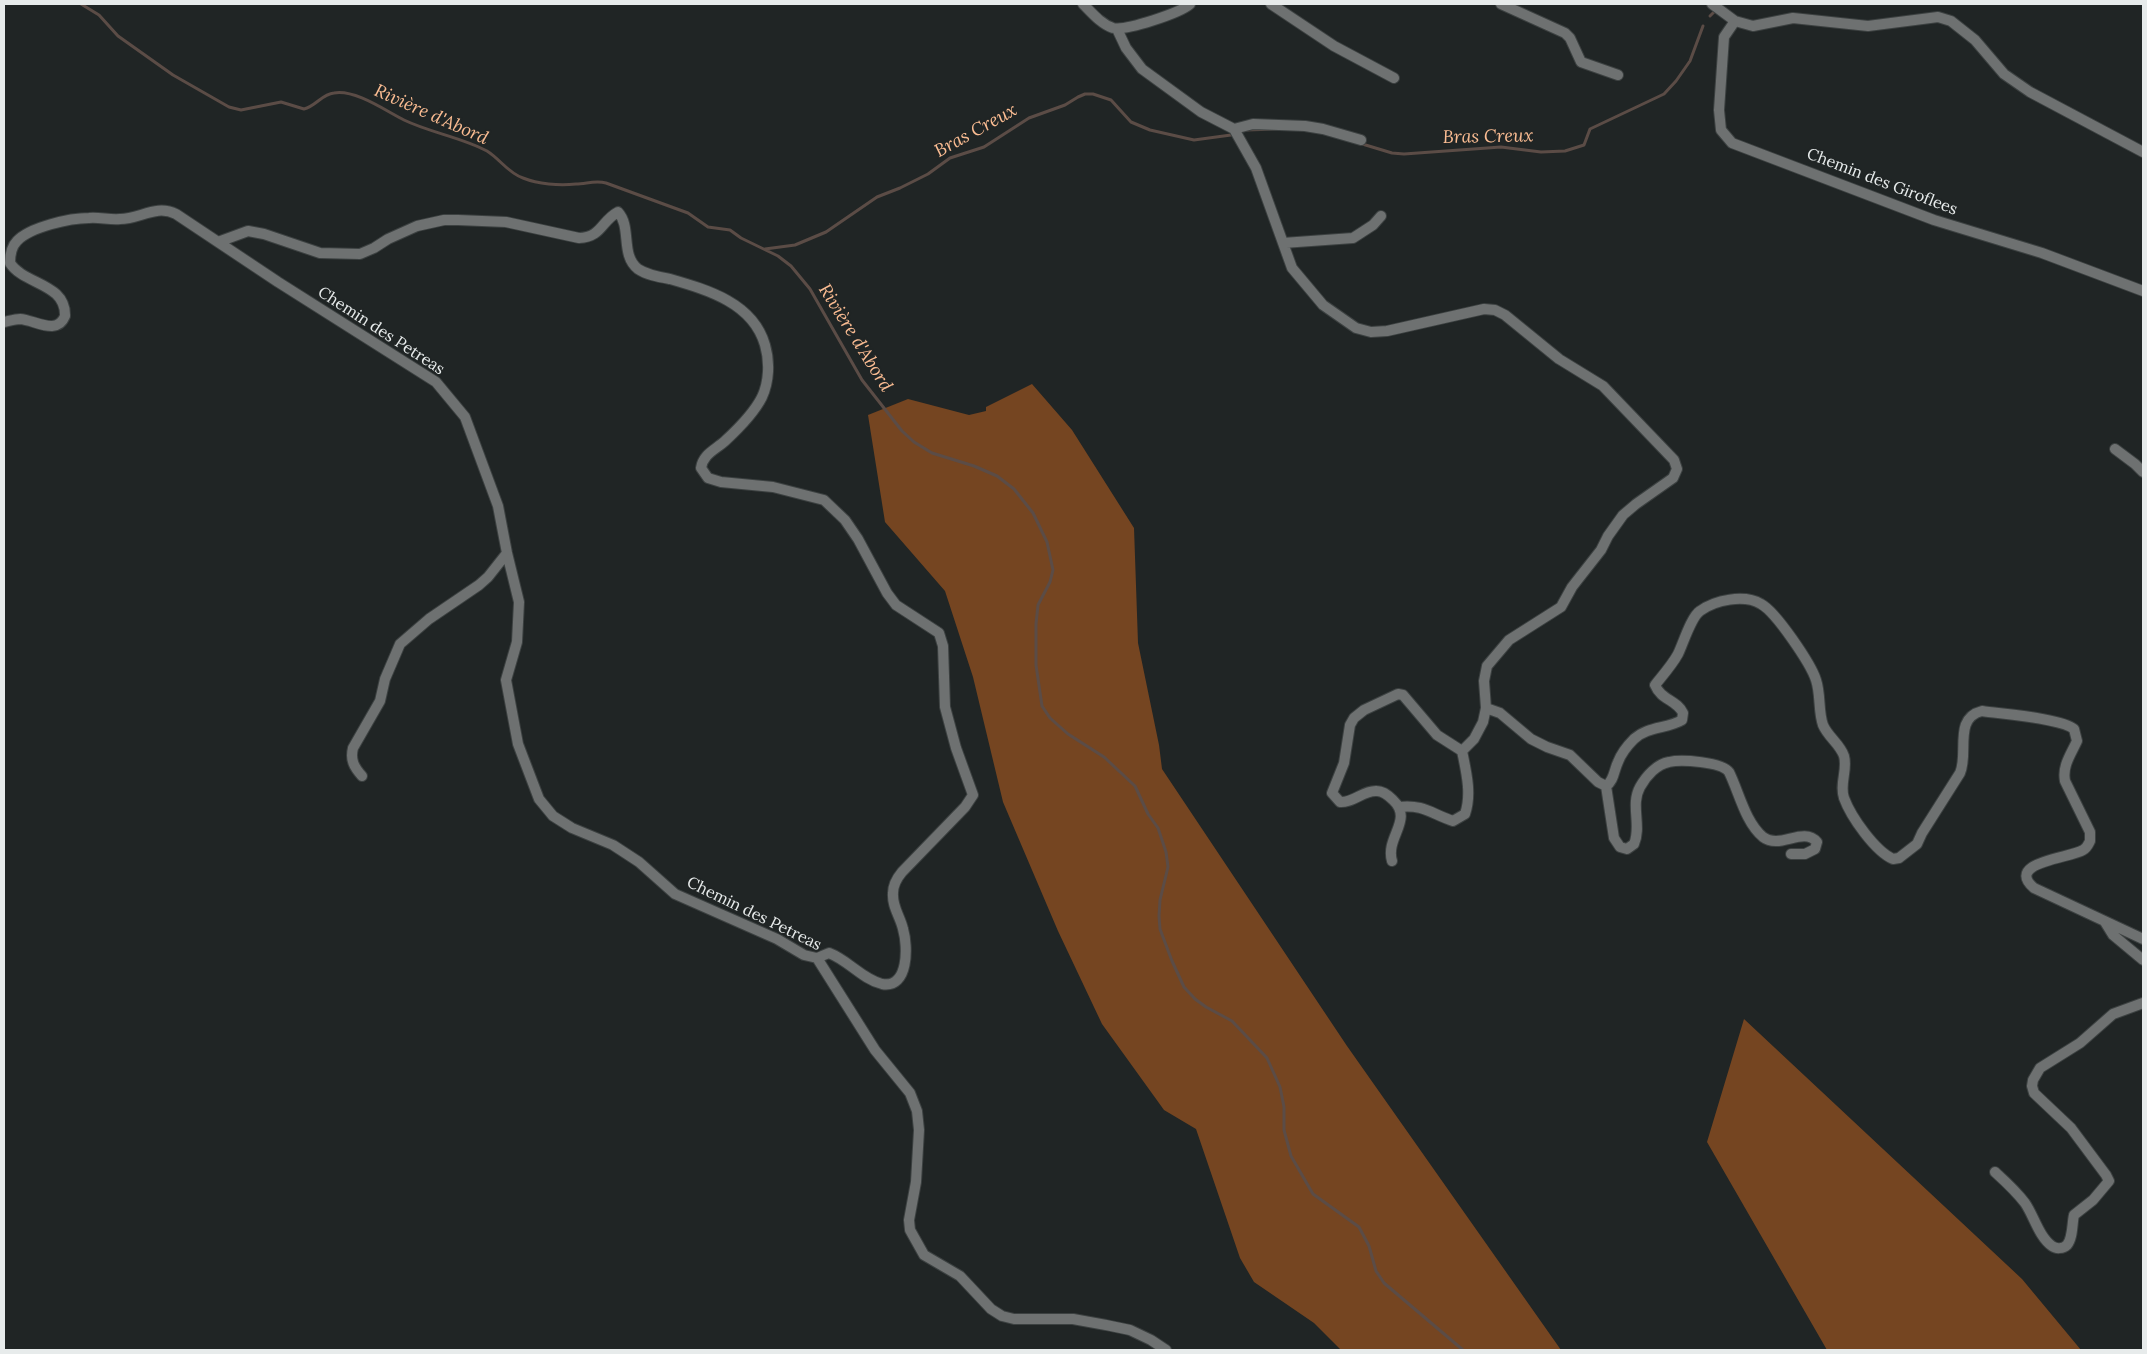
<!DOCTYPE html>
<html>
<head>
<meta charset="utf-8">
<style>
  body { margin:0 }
  #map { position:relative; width:2147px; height:1354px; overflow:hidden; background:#202525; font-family:Lora,serif }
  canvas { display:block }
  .frame { position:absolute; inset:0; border:5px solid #e7ebeb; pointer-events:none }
</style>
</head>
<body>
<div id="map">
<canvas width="2147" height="1354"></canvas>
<div class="frame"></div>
</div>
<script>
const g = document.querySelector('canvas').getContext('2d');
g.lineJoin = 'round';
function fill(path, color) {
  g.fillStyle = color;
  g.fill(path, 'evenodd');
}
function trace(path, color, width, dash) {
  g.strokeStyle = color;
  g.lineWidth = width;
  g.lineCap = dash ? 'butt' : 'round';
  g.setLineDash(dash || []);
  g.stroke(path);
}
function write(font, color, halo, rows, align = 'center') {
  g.font = font + ' Lora,serif';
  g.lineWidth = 4;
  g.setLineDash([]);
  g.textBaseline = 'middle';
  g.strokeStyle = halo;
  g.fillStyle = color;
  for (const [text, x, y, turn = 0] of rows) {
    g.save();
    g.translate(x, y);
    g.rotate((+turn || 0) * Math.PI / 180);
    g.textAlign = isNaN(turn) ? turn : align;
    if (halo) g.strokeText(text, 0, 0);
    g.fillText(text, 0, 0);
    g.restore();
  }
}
const forest = new Path2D(`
  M1032,384L1072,430L1134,528L1138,643L1159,745L1162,769L1347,1046L1561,1350H1341L1314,1323L1254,1282L1240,1258L1196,1129L1164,1110L1102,1024L1058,931L1003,802L973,677L945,591L885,522L868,415L908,399L969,415L986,411V407Z
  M1744,1019L2022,1279L2081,1350H1827L1707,1142Z`);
const stream = new Path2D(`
  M81,4L99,15L118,36L173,75L229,107L241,110L281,102L304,109C316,106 322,94 334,93C355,89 386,111 404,120C431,133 461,137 487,151C500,159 508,173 523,178C538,184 559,186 576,184C586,184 595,180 606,183L688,213L708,227L730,230L741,238L778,256L791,266L810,289L862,380L902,431L914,442L932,453L974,466L997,476L1014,489L1033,513L1047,542L1053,570L1050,582L1038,605L1036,624V665L1042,706L1050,718L1068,734L1104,757L1135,786L1148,814L1158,828L1166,852L1168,867L1160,900L1159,916L1160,929L1172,961L1184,987L1195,999L1206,1007L1232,1021L1267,1058L1280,1087L1284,1107V1130L1291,1156L1313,1194L1359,1227L1369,1246L1376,1271L1384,1283L1463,1350
  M1710,16L1722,4
  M1246,130L1277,129
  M1359,143L1392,153L1404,154L1501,147L1541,152L1565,151L1584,145L1590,129L1664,94L1676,81L1690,61L1703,26
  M765,249L795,245L826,232L877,197L900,188L928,174L950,158L984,147L1029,118L1065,105L1078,97L1085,94H1093L1111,100L1131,122L1150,130L1194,140L1231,135`);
const minor = new Path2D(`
  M1083,4C1092,13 1101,24 1113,28C1126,31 1180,13 1190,4
  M1271,4L1334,46L1394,78
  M1501,4L1565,33L1570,38L1581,62L1618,75
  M1712,4L1735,21L1753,26L1793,18L1868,26L1938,17L1951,21L1975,40L2004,74L2030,92L2143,152
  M1735,21L1724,37L1719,110L1721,130L1732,143L1934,220L2042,253L2143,291
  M1117,29L1126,48L1142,69L1201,112L1234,129L1256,168L1292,268L1323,305L1356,328L1371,332L1387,331L1484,309L1495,310L1505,315L1559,359L1603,386L1674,460L1677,469L1673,478L1636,504L1623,515L1608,536L1601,550L1572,587L1561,607L1509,640L1487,666L1484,681L1486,708L1483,722L1474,739L1462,751
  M1234,129L1253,124L1305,126L1323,129L1361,140
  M218,242L248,231L264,234L320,253L360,254L374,248L388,239L417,226L444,220H458L506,222L579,238C602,237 601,221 618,212C632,227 620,255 638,269C647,275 659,277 670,279C708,290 753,303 765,345C770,362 769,382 762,397C754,413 738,429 725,441C715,450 703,454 701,468L708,478L721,482L773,487L824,500L845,520L858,539L887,593L896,605L939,633L943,646L945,707L956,748L973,795L965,807L902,872C897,878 893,885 893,893C892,907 900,916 903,929C908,946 909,989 882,984C862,979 848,960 829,953L817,958
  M1283,243L1353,238L1373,225L1381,216
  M4,322C9,321 15,319 20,319C35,320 57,336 65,316C66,283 24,285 10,263C10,255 11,247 17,241C30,227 70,218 89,218C99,217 110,220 120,219C140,219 156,204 176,214L278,282L436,382L465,417L498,506L507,553L519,602L517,642L506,680L518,744L539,799L553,816L572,828L613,845L639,862L675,894L777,939L804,955L817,958L875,1050L910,1093L917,1111L919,1130L916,1182L909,1220L910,1230L924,1255L960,1276L991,1309L1002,1316L1014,1319H1073L1106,1325L1130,1330L1151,1340L1166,1350
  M2115,449L2135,464L2143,472
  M1486,708L1500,713L1531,739L1547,747L1570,755L1598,782L1606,786C1614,781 1614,770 1618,762C1621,754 1628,745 1634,739C1648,726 1667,729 1682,720L1683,713C1677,700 1661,700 1655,685C1663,675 1672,665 1678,654C1683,644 1691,617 1700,611C1715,600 1744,594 1761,604C1776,612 1811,664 1816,680C1821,695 1818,711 1823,725C1828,737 1840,744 1844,756C1848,770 1839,784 1844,798C1851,817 1875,851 1893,859L1899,858L1917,844L1922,833L1960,773C1969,753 1953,718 1982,711C2001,714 2061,718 2074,729L2077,741C2071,754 2062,766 2065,781L2090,832V841C2088,845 2087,848 2083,850C2071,858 2004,862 2034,888L2143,939
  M362,776C354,767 350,760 353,748L380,701L385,679L400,644L429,619L479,585L488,577L507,553
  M1606,786L1614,838L1620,847L1627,849L1634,844C1642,826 1630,805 1640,787C1646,776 1657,764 1669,762C1681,759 1722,762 1729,772C1739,792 1745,822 1763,837C1780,850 1803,826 1817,842L1815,849L1805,854H1791
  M1399,807C1423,804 1432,814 1453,821L1465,814C1472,794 1466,771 1462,751
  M1392,861C1385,837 1414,820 1393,800C1389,796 1383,791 1377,791C1363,790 1354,803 1340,802L1332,793L1344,763L1350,725L1354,718L1364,710L1398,694L1403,695L1437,735L1462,751
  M2105,922L2113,935L2143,960
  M1995,1172C2006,1182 2016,1191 2025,1203C2034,1216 2039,1237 2052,1246C2056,1249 2063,1249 2067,1245C2073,1238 2072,1223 2074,1215L2093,1200L2109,1181L2106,1175L2071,1128L2034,1093L2032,1086L2033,1080L2040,1068L2080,1043L2113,1014L2143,1003`);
const streetNames = [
  ["Chemin des Giroflees",1882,182,21],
  ["Chemin des Petreas",381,331,33],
  ["Chemin des Petreas",754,914,26]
];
const waterNames = [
  ["Rivière d'Abord",431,115,24],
  ["Bras Creux",976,131,-29],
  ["Bras Creux",1488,137,-1],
  ["Rivière d'Abord",855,338,58]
];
fill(forest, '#754521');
trace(stream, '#5b4c46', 3);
trace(minor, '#3c4141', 12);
trace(minor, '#6e7171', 10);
write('16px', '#e7ebeb', '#202525', streetNames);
write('italic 18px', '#fabc92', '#202525', waterNames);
</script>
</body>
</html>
